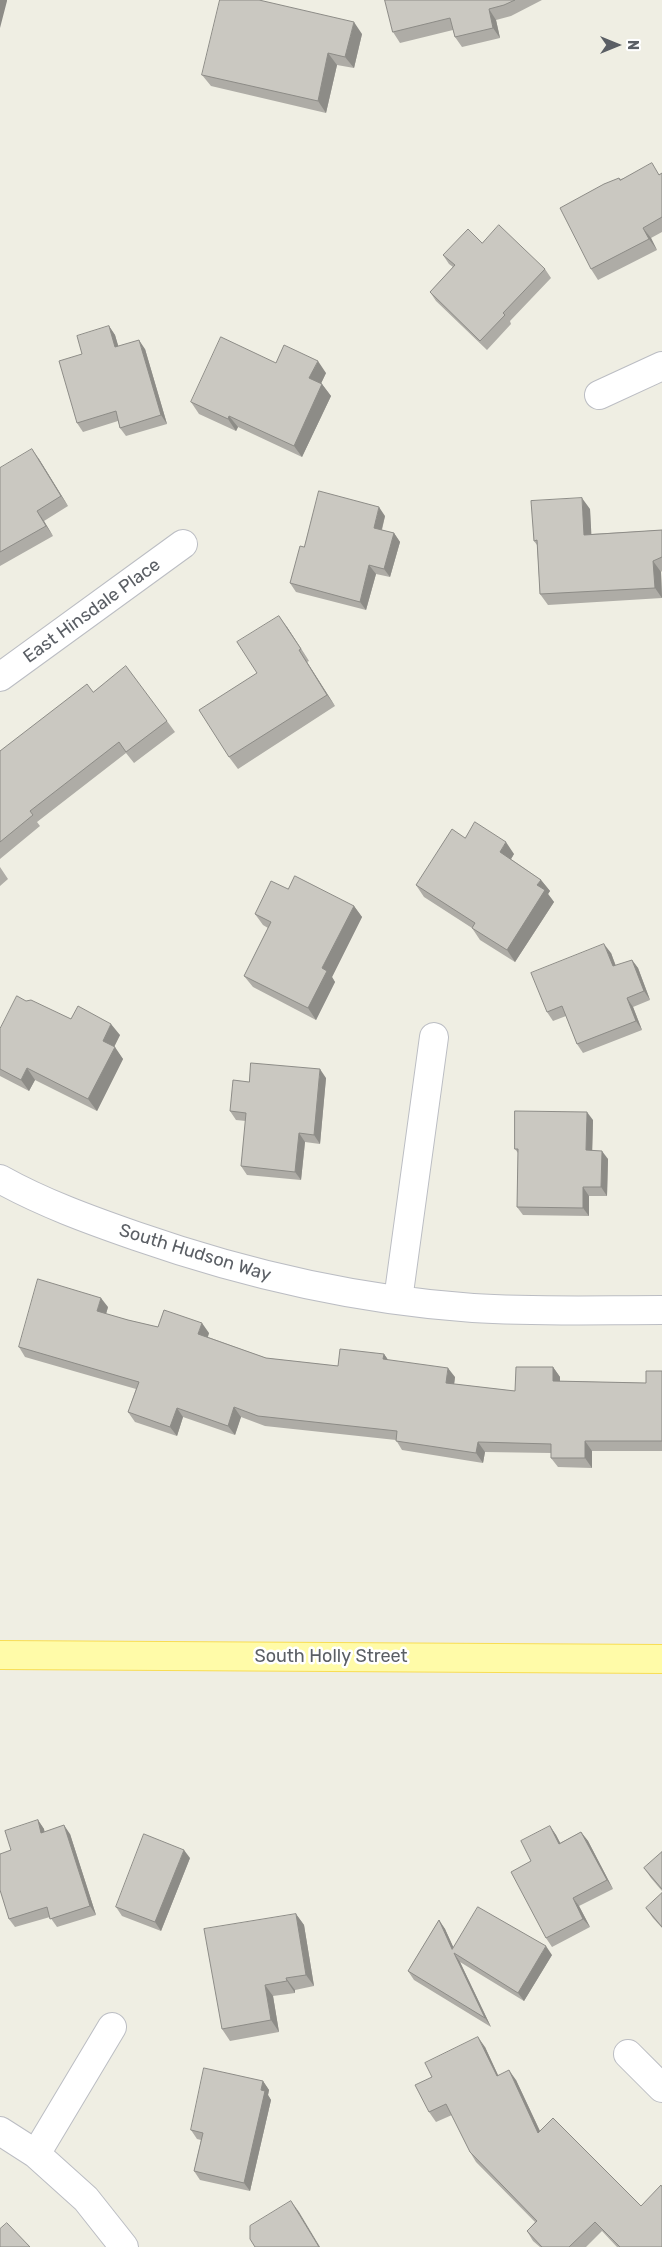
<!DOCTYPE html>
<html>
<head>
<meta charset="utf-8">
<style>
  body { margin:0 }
  #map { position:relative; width:662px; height:2247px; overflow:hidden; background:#efeee3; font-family:Rubik,sans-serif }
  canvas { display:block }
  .north { position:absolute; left:592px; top:20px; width:50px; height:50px; -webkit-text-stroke:4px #fff; paint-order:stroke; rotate:90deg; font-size:14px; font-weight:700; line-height:20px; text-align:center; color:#5b5f65 }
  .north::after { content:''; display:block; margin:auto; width:18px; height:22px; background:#5b5f65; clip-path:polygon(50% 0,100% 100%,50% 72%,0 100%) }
</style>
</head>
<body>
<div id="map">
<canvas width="662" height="2247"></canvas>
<div class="north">N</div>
</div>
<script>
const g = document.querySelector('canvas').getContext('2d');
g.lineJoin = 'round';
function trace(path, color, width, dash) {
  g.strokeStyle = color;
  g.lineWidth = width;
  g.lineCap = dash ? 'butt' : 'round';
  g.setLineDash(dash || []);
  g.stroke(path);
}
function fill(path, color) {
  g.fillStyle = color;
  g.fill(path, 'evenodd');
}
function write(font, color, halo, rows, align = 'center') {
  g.font = font + ' Rubik,sans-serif';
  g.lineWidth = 5;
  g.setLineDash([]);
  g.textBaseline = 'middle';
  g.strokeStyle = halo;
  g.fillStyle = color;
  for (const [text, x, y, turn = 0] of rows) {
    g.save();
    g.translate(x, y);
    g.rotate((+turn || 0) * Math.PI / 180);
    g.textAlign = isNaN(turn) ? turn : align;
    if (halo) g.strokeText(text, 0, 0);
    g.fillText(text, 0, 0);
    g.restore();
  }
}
const minor = new Path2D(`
  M599,395L662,366
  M0,677L183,544
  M0,1179C43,1203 90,1220 136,1236C245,1274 357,1300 473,1308C535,1312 599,1310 662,1310
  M398,1300L434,1037
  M628,2054L662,2088
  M0,2131L36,2154L86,2199L124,2247
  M36,2154L112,2027`);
const major = new Path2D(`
  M0,1655L662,1659`);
const wall = new Path2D(`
  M385,0H542L511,16L496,20L500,38L462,47L455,37L453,30L400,43L393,32Z
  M362,34L354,68L337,65L326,113L211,86L202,75Z
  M662,173V232L651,238L657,250L598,280L591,269L619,178L620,179L660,174Z
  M482,243L545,269L551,278L510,321L511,324L487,350L436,301L430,292L453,267L449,264L443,255Z
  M109,326L115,335L118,346L145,349L167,424L126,436L120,428L118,421L83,432L77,423L82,354Z
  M276,363L326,373L321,383L331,396L302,457L238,427L236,431L199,414L191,402Z
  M39,459L68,506L44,521L53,536L0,566V468Z
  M590,509L591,534L662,530V571L661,572L662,598L548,605L540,594L537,545L534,541Z
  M385,516L382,530L394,533L400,542L390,577L376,574L366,610L296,592L290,583L304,547Z
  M287,627L309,661L307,662L335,706L238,769L229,757L257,673Z
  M93,692L167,721L175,732L134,763L126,753L37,822L40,826L0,859V751Z
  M465,838L514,854L511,859L541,880L550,891L548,894L554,902L515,962L480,940L472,928L424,897L416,885Z
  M0,867L8,879L0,886Z
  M288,889L354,906L362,917L332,977L335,982L316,1020L253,987L244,976L268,928L263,925L255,914Z
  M611,953L616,966L632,960L638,968L650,1000L633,1007L642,1030L583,1053L577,1044L566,1016L553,1021L547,1012Z
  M26,1001L71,1019L120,1035L114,1047L123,1059L97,1111L35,1080L29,1091L0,1076V1029Z
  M326,1078L320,1144L305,1142L301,1180L247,1175L241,1166L246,1121L236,1120L230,1111L249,1082Z
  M593,1120L592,1150L608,1159L607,1196H589V1216L523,1215L517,1207L518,1153L515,1149Z
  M108,1307L106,1314L128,1320L158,1327L209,1333L208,1337L266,1358L338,1366L384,1354L388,1360L455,1377L454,1384L515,1391L553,1367L560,1377V1381L646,1383L662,1371V1451H592V1468L558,1467L551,1458V1453L485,1452L483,1463L402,1450L396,1440L265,1426L241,1417L235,1435L183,1417L177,1436L135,1422L128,1412L136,1389L25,1357L19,1347Z
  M38,1820L44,1829V1832L70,1834L96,1915L57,1927L50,1917L15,1927L9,1919L11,1850Z
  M550,1826L556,1835L560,1843L581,1832L588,1841L613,1889L579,1906L590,1927L552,1947L546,1938L531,1861Z
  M662,1852V1891L651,1878L644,1868Z
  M190,1858L161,1931L122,1916L116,1907Z
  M662,1893V1928L653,1918L646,1908Z
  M296,1914L304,1925L314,1986L295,1990V1993L273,1996L279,2032L230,2041L222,2029Z
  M439,1920L445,1929L453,1947L552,1955L524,2001L460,1962L491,2027L414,1980L408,1971Z
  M485,2047L498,2075L516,2080L540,2131L662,2247H617L602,2231L586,2247H540L533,2241L527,2231L535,2222L476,2162L470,2152L452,2115L436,2122L429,2112L432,2077Z
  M263,2081L269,2090L268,2095L271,2100L250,2191L200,2180L194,2171L201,2140L197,2139L191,2130Z`);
const shadedWall = new Path2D(`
  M0,0H7V1L0,28Z
  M489,9L496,20L500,38L493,28Z
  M354,22L362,34L354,68L345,57Z
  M328,53L337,65L326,113L318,101Z
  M643,228L651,238L657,250L649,239Z
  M109,326L115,335L121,355L115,347Z
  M139,340L145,349L167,424L161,415Z
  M318,361L326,373L318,390L309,378Z
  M322,384L331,396L302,457L294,446Z
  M229,416L238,427L236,431L228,419Z
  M32,449L39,459L68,506L61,496Z
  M582,498L590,509L592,545L584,535Z
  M379,507L385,516L380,536L374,528Z
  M37,511L44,521L53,536L46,526Z
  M394,533L400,542L390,577L384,569Z
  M653,561L661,572L662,598L655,588Z
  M369,565L376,574L366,610L360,602Z
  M279,616L287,627L309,661Z
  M299,650L307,662L335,706L327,695Z
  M506,842L514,854L508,864L500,852Z
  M541,880L550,891L548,894L554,902L515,962L507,950L537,885Z
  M354,906L362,917L332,977L335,982L316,1020L308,1008L322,968Z
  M604,944L611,953L619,975L613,966Z
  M632,960L638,968L650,1000L644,991Z
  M627,998L633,1007L642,1030L636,1021Z
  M111,1024L120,1035L111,1053L103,1041Z
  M115,1047L123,1059L97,1111L88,1099Z
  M27,1068L35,1080L29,1091L21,1080Z
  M320,1069L326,1078L320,1144L314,1135Z
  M587,1112L593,1120L592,1159L586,1150Z
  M299,1133L305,1142L301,1180L295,1172Z
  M602,1151L608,1159L607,1196L601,1187Z
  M583,1187L589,1196V1216L583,1208Z
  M101,1298L108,1307L104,1321L97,1311Z
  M202,1323L209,1333L205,1344L198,1334Z
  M384,1354L391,1364L383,1359Z
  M553,1367L560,1377V1391L553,1381Z
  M448,1368L455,1377L453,1393L446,1383Z
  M234,1407L241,1417L235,1435L228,1426Z
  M177,1408L183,1417L177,1436L170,1427Z
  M585,1441L592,1451V1468L585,1458Z
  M478,1442L485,1452L483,1463L476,1453Z
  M38,1820L44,1829L47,1841L41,1833Z
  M64,1825L70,1834L96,1915L90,1906Z
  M550,1826L556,1835L565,1852L559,1844Z
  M581,1832L588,1841L613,1889L607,1880Z
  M184,1850L190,1858L161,1931L155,1922Z
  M573,1898L579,1906L590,1927L583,1919Z
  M296,1914L304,1925L314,1986L306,1975Z
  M439,1920L445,1929L457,1955L452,1949Z
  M546,1946L552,1955L524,2001L518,1993Z
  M454,1953L460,1962L491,2027L485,2018Z
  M286,1978L295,1990V1993L287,1981Z
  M265,1985L273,1996L279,2032L271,2020Z
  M478,2037L485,2047L503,2086L497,2076Z
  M509,2070L516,2080L545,2142L538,2133Z
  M263,2081L269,2090L268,2095L271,2100L250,2191L244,2183Z
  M291,2201L299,2212L320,2247H319Z`);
const building = new Path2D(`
  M220,0H259L354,22L345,57L328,53L318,101L202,75Z
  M385,0H515L504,5L489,9L493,28L455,37L450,18L393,32Z
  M652,163L659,175L662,173V217L643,228L649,239L591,269L560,208L604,184L619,178L620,180Z
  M499,225L545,269L503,313L505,315L480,341L430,292L455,265L443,255L468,229L482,243Z
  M109,326L115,347L139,340L161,415L120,428L116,411L77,423L59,361L82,354L77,336Z
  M221,337L276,363L284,345L318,361L309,378L322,384L294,446L229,416L228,419L191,402Z
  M32,449L61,496L37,511L46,526L0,552V468Z
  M319,491L379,507L374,528L394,533L384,569L369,565L360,602L290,583L300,546L304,547Z
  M582,498L584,535L662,530V557L653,561L655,588L540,594L537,540L534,541L531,501Z
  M279,616L301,649L299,650L327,695L229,757L199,710L257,673L237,642Z
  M126,666L167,721L126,752L119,742L30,811L33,815L0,842V751L87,684L93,692Z
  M475,822L506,842L500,852L541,880L537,885L545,890L507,950L472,928L475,923L416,885L452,829L465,838Z
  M295,876L354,906L322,968L327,971L308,1008L244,976L271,922L255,914L271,881L288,889Z
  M604,944L613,966L632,960L644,991L627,998L636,1021L577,1044L562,1006L547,1012L531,973Z
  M17,996L26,1001L31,1000L71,1019L78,1006L111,1024L103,1041L115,1047L88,1099L27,1068L21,1080L0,1069V1029Z
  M251,1063L320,1069L314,1135L299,1133L295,1172L241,1166L246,1113L230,1111L233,1080L249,1082Z
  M515,1111L587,1112L586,1150L602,1151L601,1187H583V1208L517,1207L518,1149H515Z
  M38,1279L101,1298L97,1311L128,1320L158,1327L164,1310L202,1323L198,1334L266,1358L338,1366L340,1349L384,1354L383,1359L448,1368L446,1383L515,1391L516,1367H553V1381L646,1383V1371H662V1441H585V1458H551V1444L478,1442L476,1453L396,1441L397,1431L258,1416L234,1407L228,1426L177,1408L170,1427L128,1412L139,1382L19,1347Z
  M38,1820L41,1833L64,1825L90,1906L50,1919L47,1907L9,1919L0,1890V1854L11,1850L5,1831Z
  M550,1826L559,1844L581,1832L607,1880L573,1898L583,1919L546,1938L511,1872L531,1861L521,1841Z
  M144,1834L184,1850L155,1922L116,1907Z
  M662,1852V1889L644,1868Z
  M662,1893V1927L646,1908Z
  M478,1907L546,1946L518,1993L454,1953L485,2018L408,1971L439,1920L452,1949Z
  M296,1914L306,1975L286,1978L287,1981L265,1985L271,2020L222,2029L204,1929Z
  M478,2037L497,2076L509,2070L538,2133L553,2118L641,2206L661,2185L662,2187V2247H620L595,2222L569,2247H542L527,2231L537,2221L470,2152L446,2104L429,2112L415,2085L432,2077L425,2063Z
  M204,2068L263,2081L261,2090L265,2091L244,2183L194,2171L203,2133L191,2130Z
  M291,2201L319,2247H255L250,2239V2226Z
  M7,2223L30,2247H0V2229Z`);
const streetNames = [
  ["East Hinsdale Place",92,611,-36],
  ["South Hudson Way",195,1253,17],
  ["South Holly Street",331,1657]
];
trace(minor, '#bbbdc3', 30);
trace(major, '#f8dd53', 30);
trace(minor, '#fff', 28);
trace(major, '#fffba8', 28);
fill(wall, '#aeaca6');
fill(shadedWall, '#8d8c87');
fill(building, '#cac8c1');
trace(building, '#8d8c87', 1);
write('18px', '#5b5f65', '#fff', streetNames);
</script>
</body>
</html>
